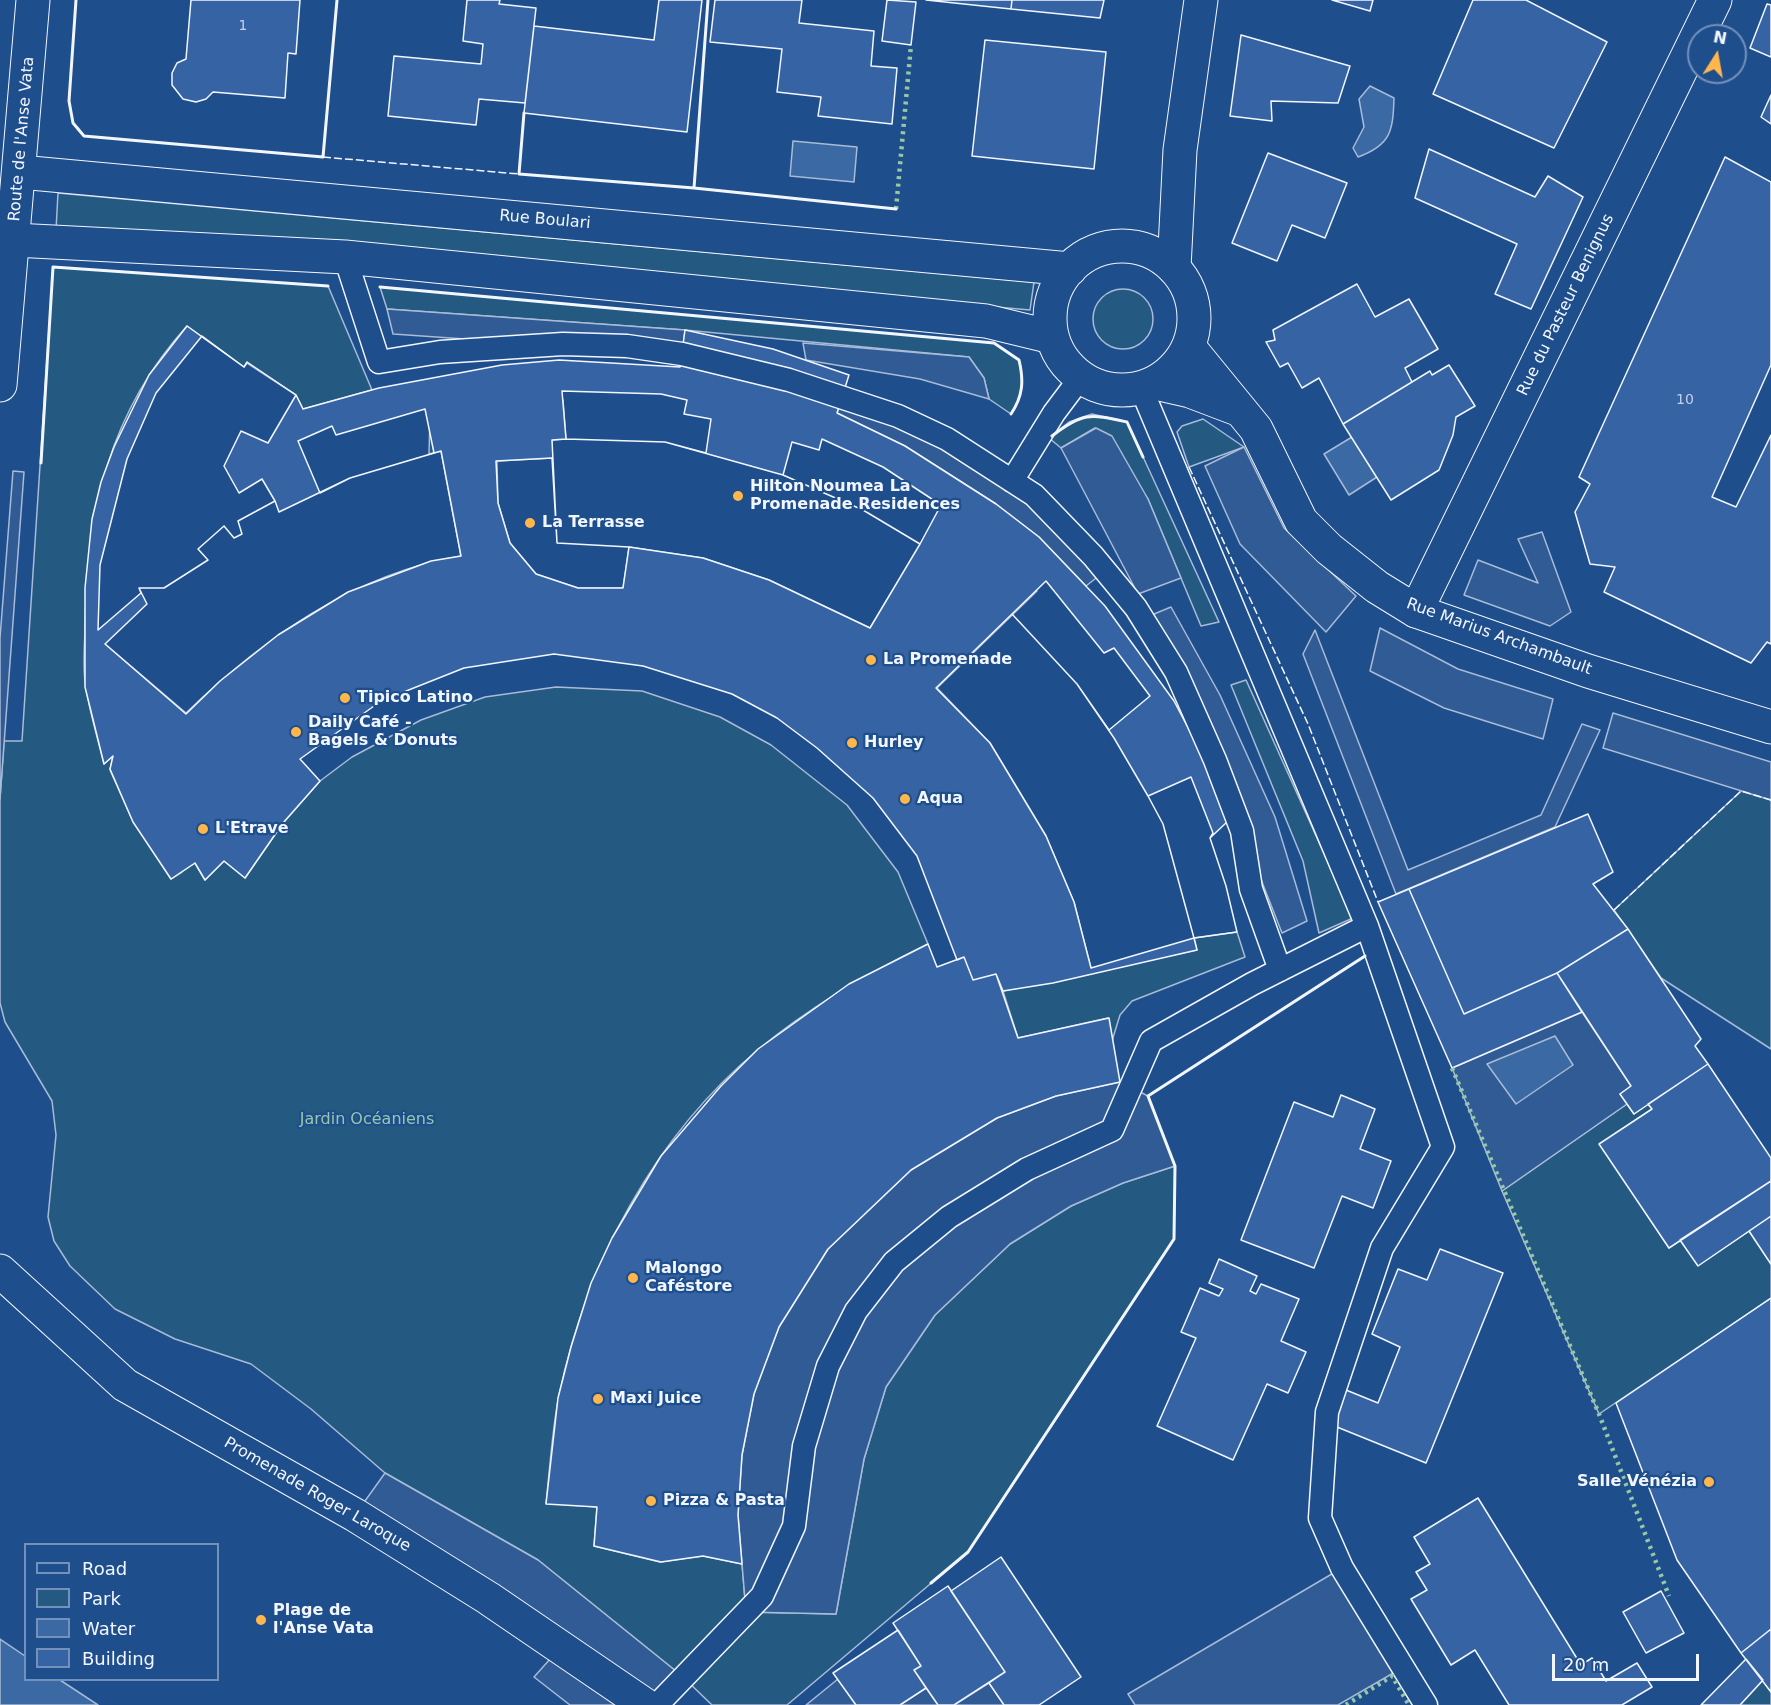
<!DOCTYPE html>
<html>
<head>
<meta charset="utf-8">
<style>
  body { margin:0 }
  #map { position:relative; width:1771px; height:1705px; overflow:hidden; background:#1f4e8c; font-family:"DejaVu Sans",sans-serif }
  canvas { display:block }
  .legend { position:absolute; left:24px; top:1543px; width:195px; height:138px; box-sizing:border-box; background:#1f4e8c; border:2px solid #7391ba; margin:0; padding:8px 10px; list-style:none; font-size:18px; color:#f2f6ff }
  .legend li { display:flex; align-items:center; gap:12px; height:30px }
  .legend b { width:30px; border:2px solid #7391ba }
  .north { position:absolute; left:1687px; top:24px; width:60px; height:60px; box-sizing:border-box; background:#1f4e8c; border:2px solid #7391ba; border-radius:50%; rotate:11deg; font-size:16px; font-weight:700; line-height:24px; text-align:center; color:#f2f6ff }
  .north::after { content:''; display:block; margin:auto; width:21px; height:27px; background:#ffb74d; clip-path:polygon(50% 0,100% 100%,50% 72%,0 100%) }
  .scale { position:absolute; left:1552px; top:1654px; width:147px; height:27px; box-sizing:border-box; border:3px solid #f2f6ff; border-top:0; padding-left:8px; font-size:18px; line-height:21px; white-space:nowrap; color:#f2f6ff; -webkit-text-stroke:4px #1f4e8c; paint-order:stroke }
</style>
</head>
<body>
<div id="map">
<canvas width="1771" height="1705"></canvas>
<ul class="legend">
<li><b style="height:8px;background:#1f4e8c"></b>Road</li>
<li><b style="height:16px;background:#245a82"></b>Park</li>
<li><b style="height:16px;background:#3b69a3"></b>Water</li>
<li><b style="height:16px;background:#3563a3"></b>Building</li>
</ul>
<div class="north">N</div>
<div class="scale">20 m</div>
</div>
<script>
const g = document.querySelector('canvas').getContext('2d');
g.lineJoin = 'round';
function fill(path, color) {
  g.fillStyle = color;
  g.fill(path, 'evenodd');
}
function trace(path, color, width, dash) {
  g.strokeStyle = color;
  g.lineWidth = width;
  g.lineCap = dash ? 'butt' : 'round';
  g.setLineDash(dash || []);
  g.stroke(path);
}
function write(font, color, halo, rows, align = 'center') {
  g.font = font + ' "DejaVu Sans",sans-serif';
  g.lineWidth = 4.5;
  g.setLineDash([]);
  g.textBaseline = 'middle';
  g.strokeStyle = halo;
  g.fillStyle = color;
  for (const [text, x, y, turn = 0] of rows) {
    g.save();
    g.translate(x, y);
    g.rotate((+turn || 0) * Math.PI / 180);
    g.textAlign = isNaN(turn) ? turn : align;
    if (halo) g.strokeText(text, 0, 0);
    g.fillText(text, 0, 0);
    g.restore();
  }
}
const green = new Path2D(`
  M58,193L1034,282L1030,310L500,263L56,230Z
  M53,267L328,286L372,390L303,409L296,395L247,363L244,367L187,326C109,412 87,511 85,625C85,645 82,668 86,688C90,714 98,739 104,764L113,756L110,770L131,817L171,879L182,872L166,850L183,813L143,737L116,755L102,691L105,644L186,713C263,639 353,574 461,556L441,451L429,454L430,416L547,392L550,402L563,400L566,439L552,440V458L497,461L498,503L510,543L536,574L578,588H623L629,547L703,558L769,580L870,628L941,511L1037,591L937,688L990,743L1046,836L1074,902L1091,968L1006,985L1001,968L981,971L948,886L922,832L876,775L805,715L744,681L675,655L614,644L545,638L474,648L367,691L287,747L245,784L202,842L195,832L183,871L195,863L205,880L224,861L245,878L283,823L320,781L352,757L421,720L485,697L556,687L642,691L720,717L771,745L847,805L898,872L928,944C868,973 811,1006 759,1049C654,1136 587,1263 559,1395C552,1430 550,1468 546,1503L597,1507L594,1546L660,1562L703,1556L742,1564L746,1612L836,1614L864,1459L886,1387L935,1315L1010,1244L1071,1206L1123,1183L1175,1166L1174,1239L968,1552L787,1705H712L682,1676L538,1560L385,1473L311,1409L251,1364L175,1339L115,1309L70,1266L54,1241L48,1217L56,1135L52,1101L5,1022L0,1003V799L4,741H22Z
  M380,287L994,343L1019,360C1024,381 1023,396 1011,414L989,399L984,378L969,357L685,330L387,309Z
  M1093 319a30 30 0 1 1 60 0a30 30 0 1 1-60 0Z
  M1092,414L1127,422L1219,622L1201,626L1148,499L1095,428L1061,448L1049,438L1069,422Z
  M1203,419L1244,447L1189,467L1177,432L1182,426Z
  M1246,680L1353,918L1319,933L1303,861L1231,685Z
  M1741,791L1771,800V1049L1661,978L1614,910Z
  M1237,932L1245,957L1132,1001L1120,1015L1112,1041L1108,1018L1018,1038L1003,991L1197,950L1194,938Z
  M1627,1104L1634,1114L1648,1104L1652,1109L1600,1144L1669,1248L1680,1240L1698,1265L1749,1231L1771,1264V1298L1599,1414L1502,1191Z
  M1763,1680L1771,1692V1705H1740Z`);
const parking = new Path2D(`
  M387,309L685,330L682,354L393,334Z
  M803,343L969,357L984,378L989,399L920,379L806,360Z
  M843,396L990,467L1105,571L1086,586L1039,537L996,504L905,446L837,413Z
  M1096,428L1112,436L1148,499L1181,578L1138,594L1061,448Z
  M1244,447L1284,528L1356,596L1326,632L1240,544L1205,466Z
  M13,471L24,472L0,799V638Z
  M1542,532L1571,612L1550,626L1464,595L1478,560L1538,583L1518,539Z
  M1171,607L1220,695L1275,817L1307,921L1282,933L1242,831L1142,619Z
  M1380,628L1458,669L1553,699L1543,739L1444,708L1370,671Z
  M1315,630L1408,870L1541,815L1582,724L1600,730L1555,827L1396,894L1303,654Z
  M1613,713L1771,762V800L1603,748Z
  M1582,1012L1631,1086L1620,1094L1627,1104L1502,1191L1452,1068Z
  M1120,1082L1148,1096L1175,1166L1123,1183L1071,1206L1010,1244L935,1315L886,1387L864,1459L836,1614L746,1612L738,1515L742,1455L754,1394L779,1327L828,1249L911,1170L997,1118L1056,1096Z
  M385,1473L538,1560L682,1676L657,1705H570L534,1677L560,1648L355,1515Z
  M1342,1568L1402,1668L1338,1705H1135L1128,1694Z
  M838,1679L856,1705H806Z
  M989,1683L1004,1705H954Z
  M926,1688L938,1705H900Z`);
const water = new Path2D(`
  M1370,86L1394,98C1393,131 1391,145 1358,157L1353,148L1364,127L1359,99Z
  M793,141L857,147L854,182L790,176Z
  M1352,437L1377,477L1349,495L1324,454Z
  M1555,1036L1573,1065L1516,1104L1487,1064Z
  M0,1639L25,1656L26,1680H60L98,1705H0Z`);
const building = new Path2D(`
  M191,0H300L296,54L288,53L285,98L213,92L206,99L196,102L183,99L172,85V73L177,63L186,59Z
  M467,0H500L499,4L536,8L525,103L479,99L476,125L388,116L394,56L481,64L483,44L463,41Z
  M659,0H702L687,132L524,113L534,26L654,40Z
  M715,0H802L799,23L874,31L871,66L897,68L892,124L818,116L821,97L777,92L782,49L710,42Z
  M887,0L916,2L911,45L882,41Z
  M926,0H1012L1011,9Z
  M1012,0H1104L1100,18L1011,9Z
  M1332,0H1373L1370,11Z
  M1473,0H1526L1607,42L1554,148L1433,94Z
  M1767,4L1771,5V57L1750,48Z
  M1241,35L1350,66L1338,103L1271,101L1272,121L1230,116Z
  M985,40L1106,52L1094,169L972,156Z
  M1771,95V124L1761,117Z
  M1429,149L1535,197L1548,176L1583,197L1531,309L1495,294L1517,244L1415,198Z
  M1268,153L1347,183L1325,238L1292,225L1277,261L1232,243Z
  M1725,157L1771,182V365L1712,497L1736,507L1771,435V644L1767,642L1751,663L1604,592L1615,567L1590,564L1575,512L1590,484L1579,477Z
  M1357,284L1375,317L1409,299L1438,349L1405,368L1412,382L1343,424L1319,378L1302,388L1288,363L1280,367L1266,342L1275,340L1273,330Z
  M187,326L244,367L247,362L296,395L303,409L379,388L502,365L559,360L680,367L685,330L773,349L849,375L837,413L905,446L996,504L1039,537L1105,606L1174,701L1205,760L1227,822L1210,838L1226,886L1237,932L1194,938L1197,950L1053,983L1003,991L996,974L973,980L964,957L957,960L917,856L873,798L817,748L777,718L732,694L643,666L554,654L464,668L381,701L300,759L320,781L283,823L245,878L224,861L205,880L195,863L171,879L133,822L110,769L113,756L104,764L85,687V588L92,519L101,482L114,447L149,375Z
  M202,336L244,367L247,362L296,395L268,443L241,431L224,466L239,493L262,479L275,501L238,521L242,534L234,538L224,526L198,549L208,560L164,588H139L141,593L98,630L100,565L127,459L156,393Z
  M1449,365L1475,406L1456,417L1453,435L1439,470L1391,500L1343,424L1430,371L1432,375Z
  M562,391L661,394L687,400L684,414L711,419L706,453L665,442L566,439Z
  M425,409L434,453L350,478L320,493L298,441L332,426L336,435Z
  M566,439L665,442L783,475L863,510L920,544L870,628L769,580L703,558L629,547L557,543L552,440Z
  M822,439L883,467L941,505L920,544L863,510L783,475L792,442L819,450Z
  M441,451L461,556L431,561L348,592L278,635L220,681L186,714L105,644L147,604L139,588H164L208,560L198,549L224,526L234,538L242,534L238,521L275,501L279,512L350,478Z
  M552,458L557,543L629,547L623,588H578L536,574L510,543L498,503L496,461Z
  M1046,581L1104,653L1114,648L1150,696L1109,730L1077,684L1012,614Z
  M1012,614L1077,684L1114,738L1148,796L1163,824L1194,938L1091,968L1074,902L1046,836L990,743L936,688Z
  M1191,777L1213,833L1210,838L1226,886L1237,932L1194,938L1163,824L1148,796Z
  M1588,814L1613,872L1593,884L1628,929L1557,973L1464,1014L1409,889Z
  M1409,889L1464,1014L1557,973L1582,1012L1452,1068L1378,902Z
  M1628,929L1701,1039L1695,1046L1708,1064L1634,1114L1620,1094L1631,1086L1557,973Z
  M928,944L937,967L964,957L973,980L996,974L1018,1038L1109,1018L1120,1082L1056,1096L997,1118L911,1170L828,1249L779,1327L754,1394L742,1455L738,1515L742,1564L703,1556L661,1562L594,1546L597,1507L546,1504L558,1398L571,1347L591,1283L612,1238L661,1156L721,1086L758,1049L849,984Z
  M1708,1064L1771,1158V1181L1669,1248L1599,1144L1652,1109L1648,1104Z
  M1341,1095L1375,1109L1360,1149L1391,1161L1373,1208L1342,1196L1314,1268L1241,1240L1294,1102L1333,1117Z
  M1771,1181V1216L1698,1266L1680,1240Z
  M1771,1216V1264L1749,1231Z
  M1440,1249L1503,1273L1426,1463L1332,1425L1346,1390L1378,1403L1400,1347L1372,1334L1398,1269L1427,1280Z
  M1219,1259L1257,1276L1250,1291L1256,1294L1261,1284L1299,1299L1281,1341L1306,1352L1288,1393L1267,1384L1233,1460L1157,1426L1196,1338L1181,1332L1200,1288L1219,1296L1223,1289L1209,1283Z
  M1771,1298V1629L1741,1653L1677,1560L1616,1403Z
  M1478,1498L1581,1665L1592,1658L1606,1681L1637,1663L1652,1687L1622,1705H1509L1475,1650L1451,1665L1411,1599L1427,1590L1416,1572L1430,1564L1414,1537Z
  M1001,1557L1081,1677L1039,1705H1004L989,1683L1005,1672L951,1591Z
  M948,1586L1005,1672L954,1705H938L914,1670L921,1666L893,1623Z
  M1661,1591L1684,1633L1646,1653L1623,1612Z
  M1771,1629V1692L1741,1653Z
  M898,1630L921,1666L914,1670L926,1688L900,1705H856L833,1673Z
  M1746,1659L1763,1680L1740,1705H1701Z`);
const service = new Path2D(`
  M345,257L379,362L440,352L563,344L627,346L682,354L789,380L898,416L947,439L1034,495L1093,556L1136,608L1176,672L1215,760L1242,831L1251,889L1280,970
  M1141,388L1367,926L1443,1147L1382,1248L1327,1412L1320,1518L1342,1568L1426,1705
  M1012,481L1054,413L1081,377
  M657,1705L762,1596L794,1526L804,1446L828,1366L856,1311L894,1262L949,1217L1027,1169L1112,1130L1151,1041L1252,984L1367,926`);
const minor = new Path2D(`
  M1174,268L1180,150L1201,0
  M1416,611L1715,0`);
const tertiary = new Path2D(`
  M20,172L1070,269
  M14,240L345,257L986,321L1052,337
  M1050 318a72 72 0 1 1 144 0a72 72 0 1 1-144 0Z
  M1189,347L1256,429L1301,521L1329,549L1377,587L1416,611L1588,671L1771,727
  M1155,383L1190,391L1240,410`);
const primary = new Path2D(`
  M0,385L33,0
  M0,1271L125,1385L355,1515L488,1598L645,1705`);
const hedge = new Path2D(`
  M896,209L911,45
  M1452,1068L1599,1414L1669,1596
  M1346,1705L1392,1676L1409,1705`);
const fence = new Path2D(`
  M323,157L519,174
  M1189,467L1308,724L1378,902
  M1614,910L1741,791L1771,800`);
const wall = new Path2D(`
  M76,0L69,101L73,123L84,136L323,157L337,0
  M708,0L694,188L896,209
  M524,113L519,174L694,188
  M380,287L994,343L1019,360C1024,381 1023,396 1011,414
  M1052,436C1083,412 1090,414 1127,422L1143,457
  M41,463L53,267L328,286
  M931,1583L968,1552L1174,1239L1175,1166L1148,1096L1365,956`);
const markers = [
  [738,496,6,"#ffb74d"],
  [530,523,6,"#ffb74d"],
  [871,660,6,"#ffb74d"],
  [345,698,6,"#ffb74d"],
  [296,732,6,"#ffb74d"],
  [852,743,6,"#ffb74d"],
  [905,799,6,"#ffb74d"],
  [203,829,6,"#ffb74d"],
  [633,1278,6,"#ffb74d"],
  [598,1399,6,"#ffb74d"],
  [1709,1482,6,"#ffb74d"],
  [651,1501,6,"#ffb74d"],
  [261,1620,6,"#ffb74d"]
];
const numberNames = [
  ["1",243,26],
  ["10",1685,400]
];
const streetNames = [
  ["Route de l'Anse Vata",22,139,-85],
  ["Rue Boulari",545,220,5],
  ["Rue du Pasteur Benignus",1566,305,-64],
  ["Rue Marius Archambault",1499,637,20],
  ["Promenade Roger Laroque",317,1495,30]
];
const poiNames = [
  ["Hilton Noumea La",750,487],
  ["Promenade Residences",750,505],
  ["La Terrasse",542,523],
  ["La Promenade",883,660],
  ["Tipico Latino",357,698],
  ["Daily Café -",308,723],
  ["Bagels & Donuts",308,741],
  ["Hurley",864,743],
  ["Aqua",917,799],
  ["L'Etrave",215,829],
  ["Malongo",645,1269],
  ["Caféstore",645,1287],
  ["Maxi Juice",610,1399],
  ["Salle Vénézia",1697,1482,"right"],
  ["Pizza & Pasta",663,1501],
  ["Plage de",273,1611],
  ["l'Anse Vata",273,1629]
];
const parkNames = [
  ["Jardin Océaniens",367,1120]
];
fill(green, '#245a82');
trace(green, '#a8bbd7', 1.5);
fill(parking, '#305b95');
trace(parking, '#a8bbd7', 1.5);
fill(water, '#3b69a3');
trace(water, '#a8bbd7', 1.5);
fill(building, '#3563a3');
trace(building, '#f2f6ff', 1.5);
trace(service, '#f2f6ff', 25);
trace(minor, '#f2f6ff', 35);
trace(tertiary, '#f2f6ff', 35);
trace(primary, '#f2f6ff', 35);
trace(service, '#1f4e8c', 22);
trace(minor, '#1f4e8c', 33);
trace(tertiary, '#1f4e8c', 33);
trace(primary, '#1f4e8c', 33);
trace(hedge, '#97c8a6', 4.5, [3, 4.5]);
trace(fence, '#f2f6ff', 1.5, [8, 3]);
trace(wall, '#f2f6ff', 3);
for (const [x, y, r, color] of markers) {
  const dot = new Path2D();
  dot.arc(x, y, r, 0, 2 * Math.PI);
  g.fillStyle = color;
  g.fill(dot);
  trace(dot, '#1f4e8c', 2);
}
write('14px', '#c3d1e8', null, numberNames);
write('16px', '#f2f6ff', '#1f4e8c', streetNames);
write('bold 16px', '#f2f6ff', '#1f4e8c', poiNames, 'left');
write('16px', '#97c8a6', '#1f4e8c', parkNames);
</script>
</body>
</html>
